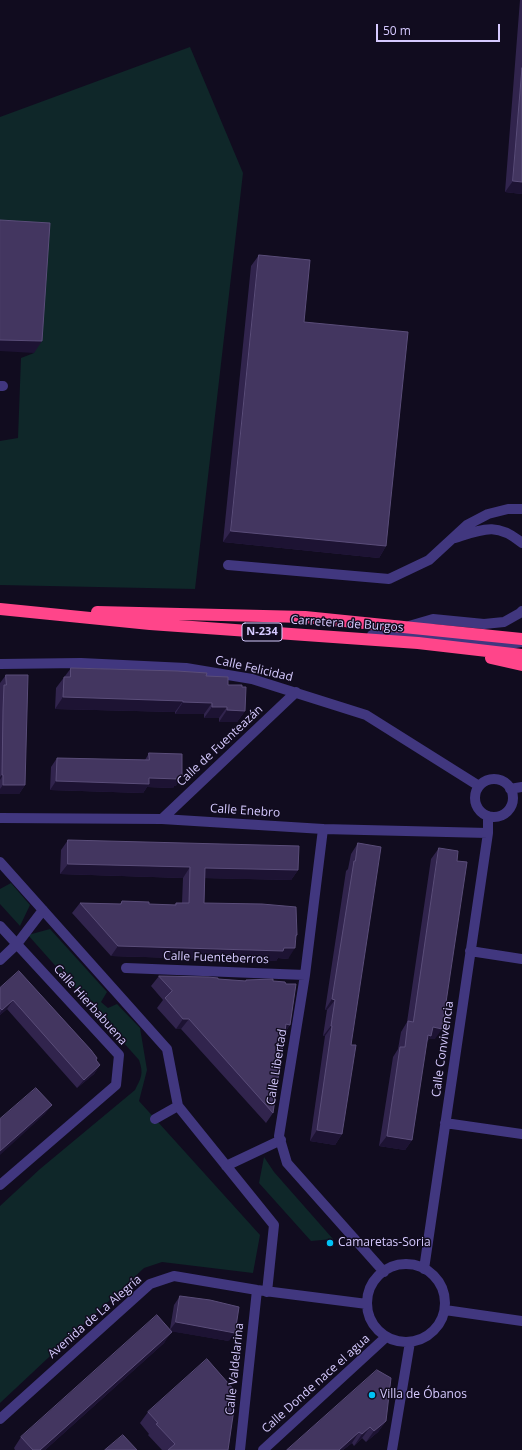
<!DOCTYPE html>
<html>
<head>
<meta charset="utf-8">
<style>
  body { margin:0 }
  #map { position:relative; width:522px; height:1450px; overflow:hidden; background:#110c1f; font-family:"Open Sans",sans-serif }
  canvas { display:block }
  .scale { position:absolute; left:376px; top:24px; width:124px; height:18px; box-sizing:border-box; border:2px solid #d6caff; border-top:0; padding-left:5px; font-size:12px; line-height:14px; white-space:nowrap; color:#d6caff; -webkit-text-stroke:3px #110c1f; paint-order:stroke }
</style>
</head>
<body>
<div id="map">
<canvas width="522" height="1450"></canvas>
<div class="scale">50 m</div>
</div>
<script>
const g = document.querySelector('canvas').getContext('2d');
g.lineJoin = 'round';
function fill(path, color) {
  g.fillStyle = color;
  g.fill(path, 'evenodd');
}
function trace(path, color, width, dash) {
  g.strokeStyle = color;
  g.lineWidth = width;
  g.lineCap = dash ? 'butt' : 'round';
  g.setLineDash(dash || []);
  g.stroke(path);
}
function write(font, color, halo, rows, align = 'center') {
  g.font = font + ' "Open Sans",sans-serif';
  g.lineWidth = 3;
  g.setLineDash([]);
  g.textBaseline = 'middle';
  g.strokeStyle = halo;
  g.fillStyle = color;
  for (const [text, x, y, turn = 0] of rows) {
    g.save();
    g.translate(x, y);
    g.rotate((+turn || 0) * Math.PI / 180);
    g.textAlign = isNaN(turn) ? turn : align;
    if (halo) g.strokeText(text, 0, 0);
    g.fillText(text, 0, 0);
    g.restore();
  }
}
const green = new Path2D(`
  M190,47L243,173L195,589L0,585V441L18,438L21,358L34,353L43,234L0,232V117Z
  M11,883L30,905L20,926L0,904V889Z
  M50,929L107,992L101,1002L108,1008L117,1004L140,1028L147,1070L139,1101L260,1235L253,1273L162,1262L144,1268L0,1403V1206L40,1169L135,1090C141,1078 144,1074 139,1060L28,935Z
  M264,1157L274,1172L333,1239L311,1241L259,1183Z`);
const lane = new Path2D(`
  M0,386H3
  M455,538C483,529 497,522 522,543
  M228,565L389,579L429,560L467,525L488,514L508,509H522
  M409,626L433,619L484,624L504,622L520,613L522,611
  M372,635L411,634L510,644L522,642`);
const street = new Path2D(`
  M0,664L81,663L186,668L252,679L366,715L479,786
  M475 798a19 19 0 1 1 38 0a19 19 0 1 1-38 0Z
  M510,789L522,787
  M0,818L162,819L323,829L488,833
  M162,819L296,692
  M323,829L305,975L279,1136L287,1163L384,1272
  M0,862L167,1049L178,1106L274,1225L267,1292
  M0,926L119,1055L116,1085L0,1185
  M470,951L522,959
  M0,960L17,944L43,910
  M126,968L305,975
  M155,1119L178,1106
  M445,1123L522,1134
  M226,1166L281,1140
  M367 1303a39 39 0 1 1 78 0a39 39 0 1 1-78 0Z
  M424,1269L488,833V816
  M445,1310L522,1321
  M0,1419L150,1284L174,1276L257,1290L367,1304
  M240,1450L257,1290
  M263,1450L386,1337
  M392,1450L410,1342`);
const highway = new Path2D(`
  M0,609L150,624L418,643L522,655
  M97,612L305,617L522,639
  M491,658L522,665`);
const wall = new Path2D(`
  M520,0H522V194L505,192Z
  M259,255L304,322L386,546L379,558L223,542L251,266Z
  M71,668L206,676L228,685L245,711L237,722H219V718H204V714H175V712L55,709L56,688Z
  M6,675L25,785L19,794H0V683Z
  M149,753L176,786H174L173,788L147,787L143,793L50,790L51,767L57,758L145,760Z
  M68,840L298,870L291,880L205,878L204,903L297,935L296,937L288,959L278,958L276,961L111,956L72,913L80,903L120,904L122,901L149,904L174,905L176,903H182L183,878L60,874L61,850Z
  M358,843L351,1045L342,1134L335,1145L310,1141L325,1036H323L327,1010H325L346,871L348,869L351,854Z
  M439,848L435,1039H429L426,1043L412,1140L405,1150L379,1146L393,1057L398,1049L401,1032L407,1022L431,859Z
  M159,976L245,981L246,980L273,981L290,1025L285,1032L273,1113L266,1123L181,1029H176L157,1008L163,1000L151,986Z
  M0,988L96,1060L100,1065L94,1074L77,1088L7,1009L0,1015Z
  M180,1296L229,1341L171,1331L164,1343L45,1450H15L14,1448L21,1437L170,1329L174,1305Z
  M235,1391L227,1401L228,1450H162L148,1435L149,1434L140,1423L148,1412Z
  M386,1421L378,1432L366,1442L362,1438L354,1446L352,1443L343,1450H287Z`);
const shadedWall = new Path2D(`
  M513,181L522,182V194L505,192Z
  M0,340L42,341L34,353L0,351Z
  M231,531L386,546L379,558L223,542Z
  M63,697L183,701L175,712L55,709Z
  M183,702L212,703L204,714H175Z
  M212,707H227L219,718H204Z
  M227,710L245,711L237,722H219Z
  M2,775H3L0,780V777Z
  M182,777L176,786H174L173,788L147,787L143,793L50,790L56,781Z
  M3,785H25L19,794H0V789Z
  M68,864L190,867L183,878L60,874Z
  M205,868L298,870L291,880L198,878Z
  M118,946L284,948H295L288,959L278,958L276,961L111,956Z
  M332,999L335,1000L327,1010H325Z
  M13,1000L7,1009L0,1015V1013L2,1010Z
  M183,1019H189L181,1029H176Z
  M286,1024L290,1025L282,1035Z
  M331,1026H332L325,1036H323Z
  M433,1027L442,1029L435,1039H429L424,1046H420Z
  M100,1065L94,1074L77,1088L84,1080Z
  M52,1105L45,1114L0,1155V1151Z
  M317,1130L342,1134L335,1145L310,1141Z
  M387,1136L412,1140L405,1150L379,1146Z
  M176,1322L235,1333L229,1341L169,1331Z
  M172,1332L164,1343L45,1450H40Z
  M235,1391L227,1402L226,1399Z
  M386,1421L378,1432L366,1442L374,1431Z
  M370,1427L362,1438L354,1446L362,1434Z
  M359,1432L352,1443L343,1450H339Z`);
const building = new Path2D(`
  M522,68V182L513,181Z
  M0,220L50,223L42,341L0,340Z
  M259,255L310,260L304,322L408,332L386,546L231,531Z
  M71,668L177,671L207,673L206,676L228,677V685H242V687H246L245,711L227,710V707H212V703L183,702V701L63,697L64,677H70Z
  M6,675H28L25,785H3V775H2L3,710L4,685H6Z
  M149,753L182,754V777H179V779L149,778V784L56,781L57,758L149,760Z
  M68,840L299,846L298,870L205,868L204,903L262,904L296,907L297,935H296L295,948H284L283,951L118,946L80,903L121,904L122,901L149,902V904L176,905V903H189L190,867L68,864Z
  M358,843L381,847L351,1045H356L342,1134L317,1130L332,1026H331L335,1000L332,999L354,861H355Z
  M439,848L458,851L457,861L467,862L442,1029L433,1027L431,1036L428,1035L412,1140L387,1136L400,1047H405L408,1021L413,1022Z
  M19,971L91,1050L97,1058L96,1060L100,1065L84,1080L13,1000L2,1010L0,1008V988Z
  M159,976L208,977L218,978V979L246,981V980L273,979V981L285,982L286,984H296L290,1025L286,1024L273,1113L189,1019H183L165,998L172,991Z
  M36,1088L52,1105L0,1151V1119Z
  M180,1296L210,1300L239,1307L235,1333L176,1322Z
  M157,1315L172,1332L40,1450H33L21,1437Z
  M207,1359L235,1391L226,1399L234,1409L228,1450H168L175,1444L156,1424L158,1423L148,1412Z
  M377,1370L391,1378L386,1421L374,1431L370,1427L362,1434L359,1432L339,1450H287Z
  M123,1435L137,1450H105Z`);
const markers = [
  [330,1243,4,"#00c2f5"],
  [372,1395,4,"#00c2f5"]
];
const shields = [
  [262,632,40]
];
const shieldNames = [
  ["N-234",262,632]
];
const streetNames = [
  ["Carretera de Burgos",347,624,4],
  ["Calle Felicidad",254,669,13],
  ["Calle de Fuenteazán",220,746,-43],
  ["Calle Enebro",245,811,4],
  ["Calle Fuenteberros",216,958,2],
  ["Calle Hierbabuena",90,1005,48],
  ["Calle Convivencia",443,1049,-82],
  ["Calle Libertad",277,1067,-81],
  ["Avenida de La Alegría",95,1317,-41],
  ["Calle Valdelarina",235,1369,-84],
  ["Calle Donde nace el agua",316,1384,-42]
];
const poiNames = [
  ["Camaretas-Soria",338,1243],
  ["Villa de Óbanos",380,1395]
];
fill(green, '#0f2729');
trace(lane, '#41377f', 10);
trace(street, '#41377f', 10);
trace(highway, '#ff458a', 12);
fill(wall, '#31244d');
fill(shadedWall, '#1d1333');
fill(building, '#433660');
trace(building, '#5a4d79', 1);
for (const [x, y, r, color] of markers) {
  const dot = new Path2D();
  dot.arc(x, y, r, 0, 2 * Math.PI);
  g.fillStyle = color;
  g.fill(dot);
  trace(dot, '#110c1f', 1.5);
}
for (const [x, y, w] of shields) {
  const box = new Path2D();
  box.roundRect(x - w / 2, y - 9, w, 18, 3);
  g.fillStyle = '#110c1f';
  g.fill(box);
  trace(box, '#d6caff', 1);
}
write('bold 11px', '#d6caff', null, shieldNames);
write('12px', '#d6caff', '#110c1f', streetNames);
write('12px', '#d6caff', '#110c1f', poiNames, 'left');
</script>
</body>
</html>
